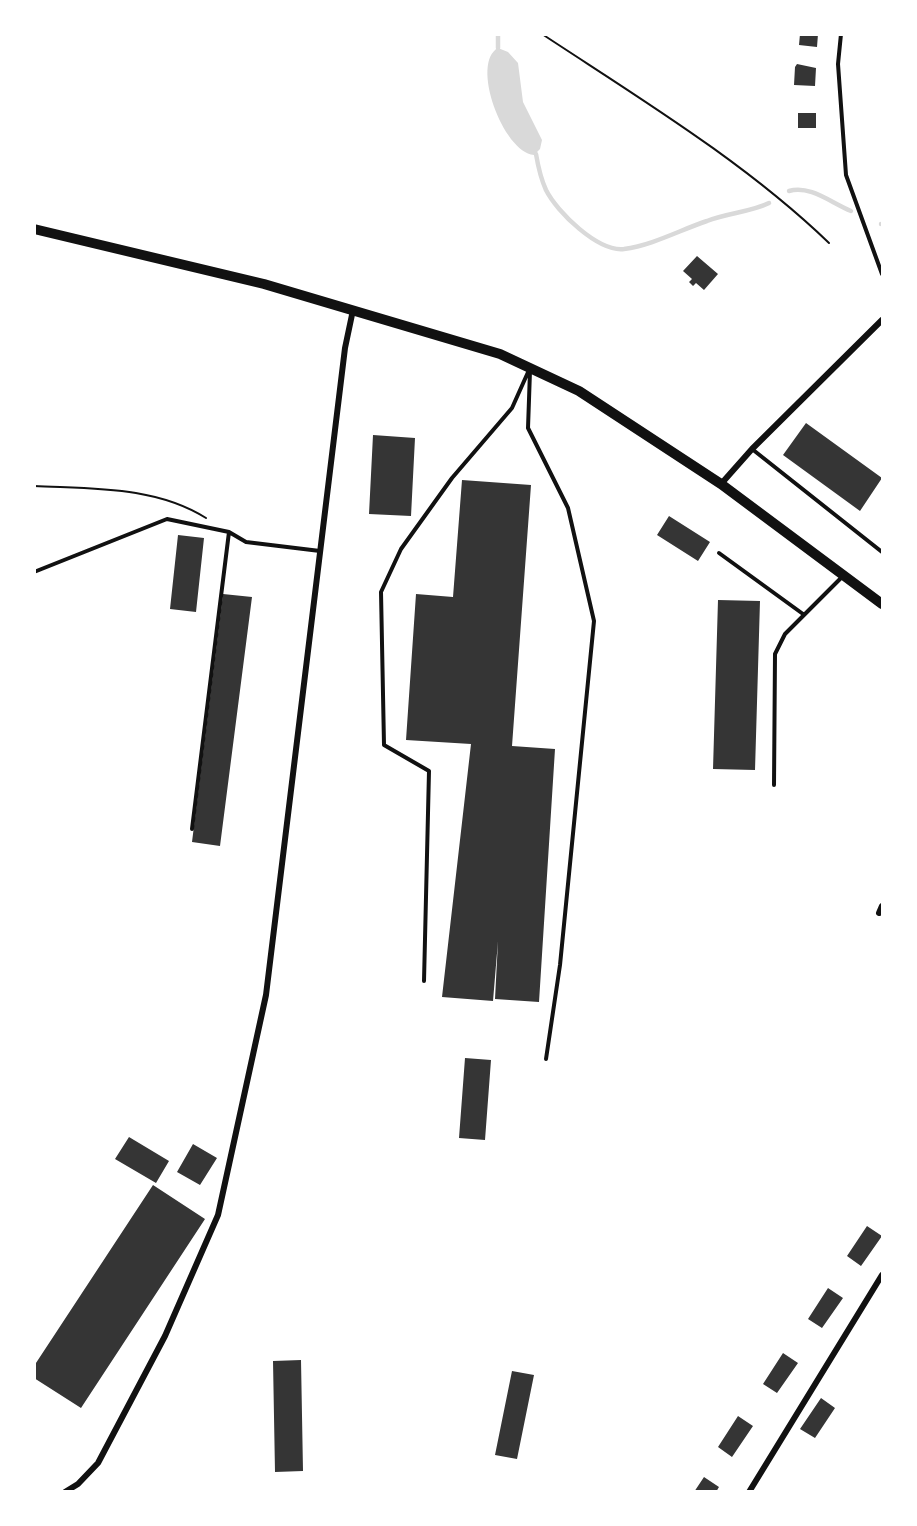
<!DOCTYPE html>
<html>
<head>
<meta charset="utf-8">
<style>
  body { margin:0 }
  #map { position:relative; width:917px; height:1526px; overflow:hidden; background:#fff; font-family:"Fira Sans",sans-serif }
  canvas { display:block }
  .frame { position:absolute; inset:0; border:36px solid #fff; pointer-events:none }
</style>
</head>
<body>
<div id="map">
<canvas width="917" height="1526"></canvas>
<div class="frame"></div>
</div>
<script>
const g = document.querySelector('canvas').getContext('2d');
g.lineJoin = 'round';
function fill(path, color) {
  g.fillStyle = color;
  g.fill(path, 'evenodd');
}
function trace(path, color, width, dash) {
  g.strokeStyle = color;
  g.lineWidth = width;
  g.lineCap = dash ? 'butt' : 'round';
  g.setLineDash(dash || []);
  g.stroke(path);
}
const water = new Path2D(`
  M498,48L508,52L518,63L523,102L542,140L540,149L534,155C503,152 470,63 498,48Z`);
const stream = new Path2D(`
  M498,34V48
  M536,154C538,166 541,179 546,190C557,212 598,252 624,249C653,245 680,230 707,221C727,213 751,212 769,203
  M789,191C811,185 831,203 851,211
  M881,224H882`);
const building = new Path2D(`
  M800,34H818L817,47L799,45Z
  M797,64L816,68L815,86L794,85L795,67Z
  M798,113H816V128H798Z
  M697,256L718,274L704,290L696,283L693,286L689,282L692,279L683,271Z
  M806,423L882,478L860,511L783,455Z
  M373,435L415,438L411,516L369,514Z
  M462,480L531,485L512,746L555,749L539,1002L495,999L498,941L493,1001L442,997L471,744L406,740L416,594L453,597Z
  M669,516L710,542L698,561L657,535Z
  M178,535L204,538L196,612L170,609Z
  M223,594L252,597L220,846L192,842Z
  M718,600L760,601L755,770L713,769Z
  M465,1058L491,1060L485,1140L459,1138Z
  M129,1137L169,1161L156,1183L115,1159Z
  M193,1144L217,1158L200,1185L177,1172Z
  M153,1185L205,1219L81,1408L34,1378V1366Z
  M867,1226L882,1236L861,1266L847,1256Z
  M828,1288L843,1298L822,1328L808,1319Z
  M783,1353L798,1363L777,1393L763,1384Z
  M301,1360L303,1471L275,1472L273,1361Z
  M512,1371L534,1375L517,1459L495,1455Z
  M821,1398L835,1408L815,1438L800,1429Z
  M738,1416L753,1426L732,1457L718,1447Z
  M704,1477L719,1487L716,1492H694Z`);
const path = new Path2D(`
  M542,34C639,98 745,162 829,243
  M34,486C93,489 155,486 206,518`);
const service = new Path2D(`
  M841,34L838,64L846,175L882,274
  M530,371L528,428L568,508L594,621L560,965L546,1059
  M752,449L882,552
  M719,553L803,614
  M34,572L167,519L229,532L246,542L320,551
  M774,785L775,654L785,634L843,576
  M192,829L229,532
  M424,981L429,771L384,745L381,592L401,549L452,478L512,408L529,370`);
const minor = new Path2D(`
  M721,484L752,449L882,320
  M879,913L882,906
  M65,1492L78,1484L98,1463L165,1336L218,1215L266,995L345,348L353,310
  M749,1492L882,1275`);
const secondary = new Path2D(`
  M34,229L264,284L500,354L579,391L721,484L882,604`);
fill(water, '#d9d9d9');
trace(stream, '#d9d9d9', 4.5);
fill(building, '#353535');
trace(path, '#111', 2);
trace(service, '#111', 4);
trace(minor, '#111', 6);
trace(secondary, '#111', 10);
</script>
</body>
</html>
